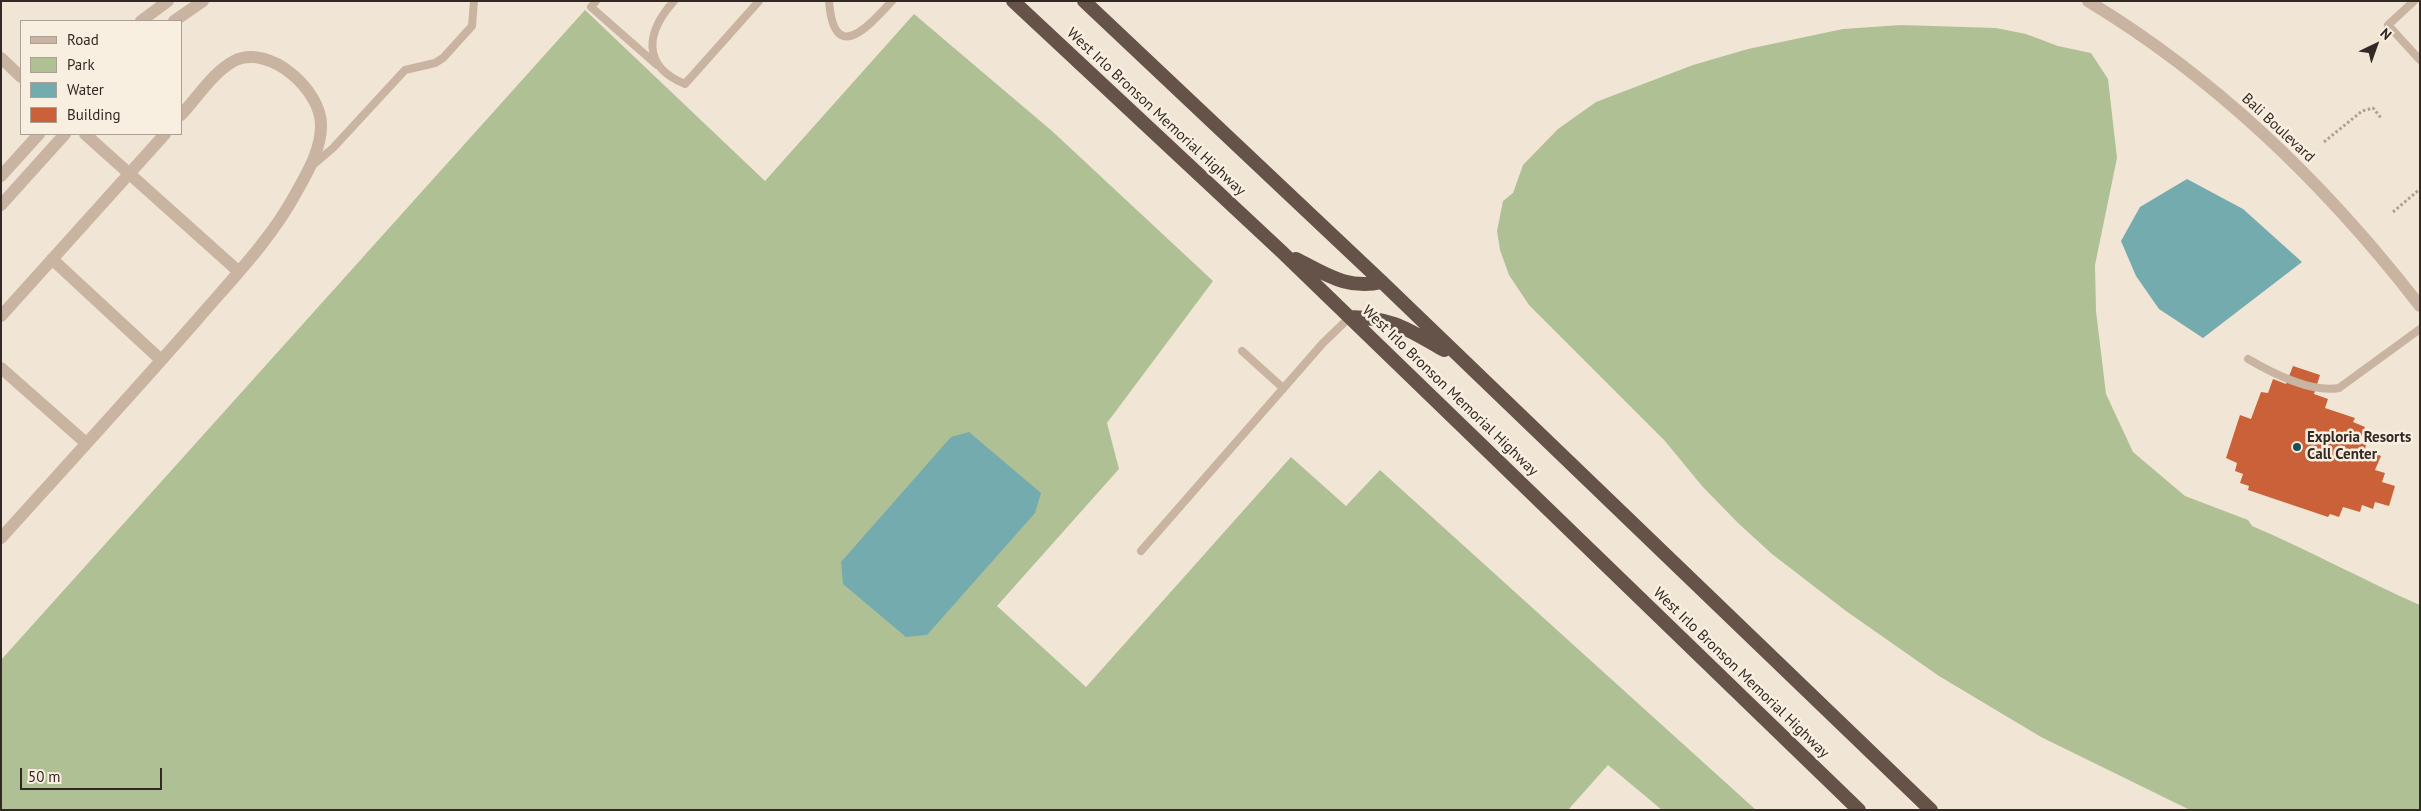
<!DOCTYPE html>
<html>
<head>
<meta charset="utf-8">
<style>
  body { margin:0 }
  #map { position:relative; width:2421px; height:811px; overflow:hidden; background:#f1e5d5; font-family:"PT Sans",sans-serif }
  canvas { display:block }
  .frame { position:absolute; inset:0; border:2px solid #332924; pointer-events:none }
  .legend { position:absolute; left:20px; top:20px; width:162px; height:115px; box-sizing:border-box; background:#f9efe1; border:1px solid #aaa095; margin:0; padding:6px 9px; list-style:none; font-size:15px; color:#332924 }
  .legend li { display:flex; align-items:center; gap:10px; height:25px }
  .legend b { width:25px; border:1px solid #aaa095 }
  .north { position:absolute; left:2351px; top:20px; width:50px; height:50px; -webkit-text-stroke:4px #f9efe1; paint-order:stroke; rotate:42deg; font-size:14px; font-weight:700; line-height:20px; text-align:center; color:#332924 }
  .north::after { content:''; display:block; margin:auto; width:18px; height:22px; background:#332924; clip-path:polygon(50% 0,100% 100%,50% 72%,0 100%) }
  .scale { position:absolute; left:20px; top:768px; width:142px; height:22px; box-sizing:border-box; border:2px solid #332924; border-top:0; padding-left:6px; font-size:15px; line-height:18px; white-space:nowrap; color:#332924; -webkit-text-stroke:4px #f9efe1; paint-order:stroke }
</style>
</head>
<body>
<div id="map">
<canvas width="2421" height="811"></canvas>
<div class="frame"></div>
<ul class="legend">
<li><b style="height:6px;background:#c9b4a1"></b>Road</li>
<li><b style="height:14px;background:#b0c095"></b>Park</li>
<li><b style="height:14px;background:#73abaf"></b>Water</li>
<li><b style="height:14px;background:#cb6139"></b>Building</li>
</ul>
<div class="north">N</div>
<div class="scale">50 m</div>
</div>
<script>
const g = document.querySelector('canvas').getContext('2d');
g.lineJoin = 'round';
function fill(path, color) {
  g.fillStyle = color;
  g.fill(path, 'evenodd');
}
function trace(path, color, width, dash) {
  g.strokeStyle = color;
  g.lineWidth = width;
  g.lineCap = dash ? 'butt' : 'round';
  g.setLineDash(dash || []);
  g.stroke(path);
}
function write(font, color, halo, rows, align = 'center') {
  g.font = font + ' "PT Sans",sans-serif';
  g.lineWidth = 5;
  g.setLineDash([]);
  g.textBaseline = 'middle';
  g.strokeStyle = halo;
  g.fillStyle = color;
  for (const [text, x, y, turn = 0] of rows) {
    g.save();
    g.translate(x, y);
    g.rotate((+turn || 0) * Math.PI / 180);
    g.textAlign = isNaN(turn) ? turn : align;
    if (halo) g.strokeText(text, 0, 0);
    g.fillText(text, 0, 0);
    g.restore();
  }
}
const green = new Path2D(`
  M585,10L765,181L914,14L1052,131L1213,281L1107,423L1119,469L997,606L1086,687L1291,457L1346,506L1380,470L1756,810H1662L1608,765L1568,810H1V660Z
  M1901,25L1996,28L2026,34L2058,46L2091,53L2108,79L2117,158L2095,265L2096,311L2106,394L2133,452L2185,496L2248,520L2252,526C2309,550 2363,580 2420,605V810H2190L2041,737L1939,676L1846,611L1772,554L1738,523L1702,486L1665,441L1529,305L1509,275L1500,250L1497,231L1503,201L1513,193L1523,165L1558,129L1596,102L1693,65L1748,49L1843,29Z`);
const water = new Path2D(`
  M2187,179L2243,209L2302,262L2203,338L2159,309L2136,276L2121,241L2140,207Z
  M969,432L1041,493L1035,513L927,635L906,637L843,584L841,562L951,437Z`);
const building = new Path2D(`
  M2293,366L2320,375L2314,394L2328,399L2325,408L2355,418L2353,422L2365,427L2359,442L2366,445L2365,449L2381,456L2375,470L2385,473L2382,482L2395,486L2389,506L2375,502L2373,509L2362,505L2360,512L2343,507L2339,517L2330,514L2328,517L2248,490L2249,486L2240,483L2243,474L2235,471L2237,463L2226,458L2240,415L2251,419L2261,392L2268,393L2273,379L2286,384Z`);
const path = new Path2D(`
  M2324,142L2362,111L2373,108L2381,118
  M2393,212L2420,189`);
const service = new Path2D(`
  M596,1L591,7L657,65
  M674,1C646,32 641,66 685,84L759,1
  M829,1C834,65 867,28 892,1
  M2414,1L2388,25L2420,60
  M313,165L333,148L405,70L435,63L443,58L472,26L474,1
  M1242,351L1283,388
  M2248,359C2272,373 2311,393 2339,388L2420,329
  M1141,551L1323,343L1350,317`);
const minor = new Path2D(`
  M141,21L168,1
  M174,21L203,1
  M1,58L21,77
  M85,134L238,271
  M1,176L39,134
  M1,205L65,134
  M52,259L161,360
  M1,316L165,134
  M1,368L86,443
  M1,538C66,466 132,394 196,321C231,280 270,241 296,193C307,173 321,150 321,126C322,91 270,43 234,61C213,72 197,98 181,115`);
const tertiary = new Path2D(`
  M2088,1C2217,79 2328,187 2420,306`);
const trunk = new Path2D(`
  M1013,1L1282,252L1859,810
  M1084,1L1382,282L1931,810
  M1296,259C1326,274 1347,290 1382,282
  M1350,317C1394,318 1407,329 1444,350`);
const markers = [
  [2297,447,5,"#194f55"]
];
const streetNames = [
  ["West Irlo Bronson Memorial Highway",1156,112,43],
  ["Bali Boulevard",2278,128,43],
  ["West Irlo Bronson Memorial Highway",1450,391,44],
  ["West Irlo Bronson Memorial Highway",1741,673,44]
];
const poiNames = [
  ["Exploria Resorts",2307,438],
  ["Call Center",2307,455]
];
fill(green, '#b0c095');
fill(water, '#73abaf');
fill(building, '#cb6139');
trace(path, '#b59e8b', 3, [2.5, 2.5]);
trace(service, '#c9b4a1', 8);
trace(minor, '#c9b4a1', 12);
trace(tertiary, '#c9b4a1', 12);
trace(trunk, '#655248', 14);
for (const [x, y, r, color] of markers) {
  const dot = new Path2D();
  dot.arc(x, y, r, 0, 2 * Math.PI);
  g.fillStyle = color;
  g.fill(dot);
  trace(dot, '#f9efe1', 2);
}
write('15px', '#332924', '#f9efe1', streetNames);
write('bold 15px', '#332924', '#f9efe1', poiNames, 'left');
</script>
</body>
</html>
